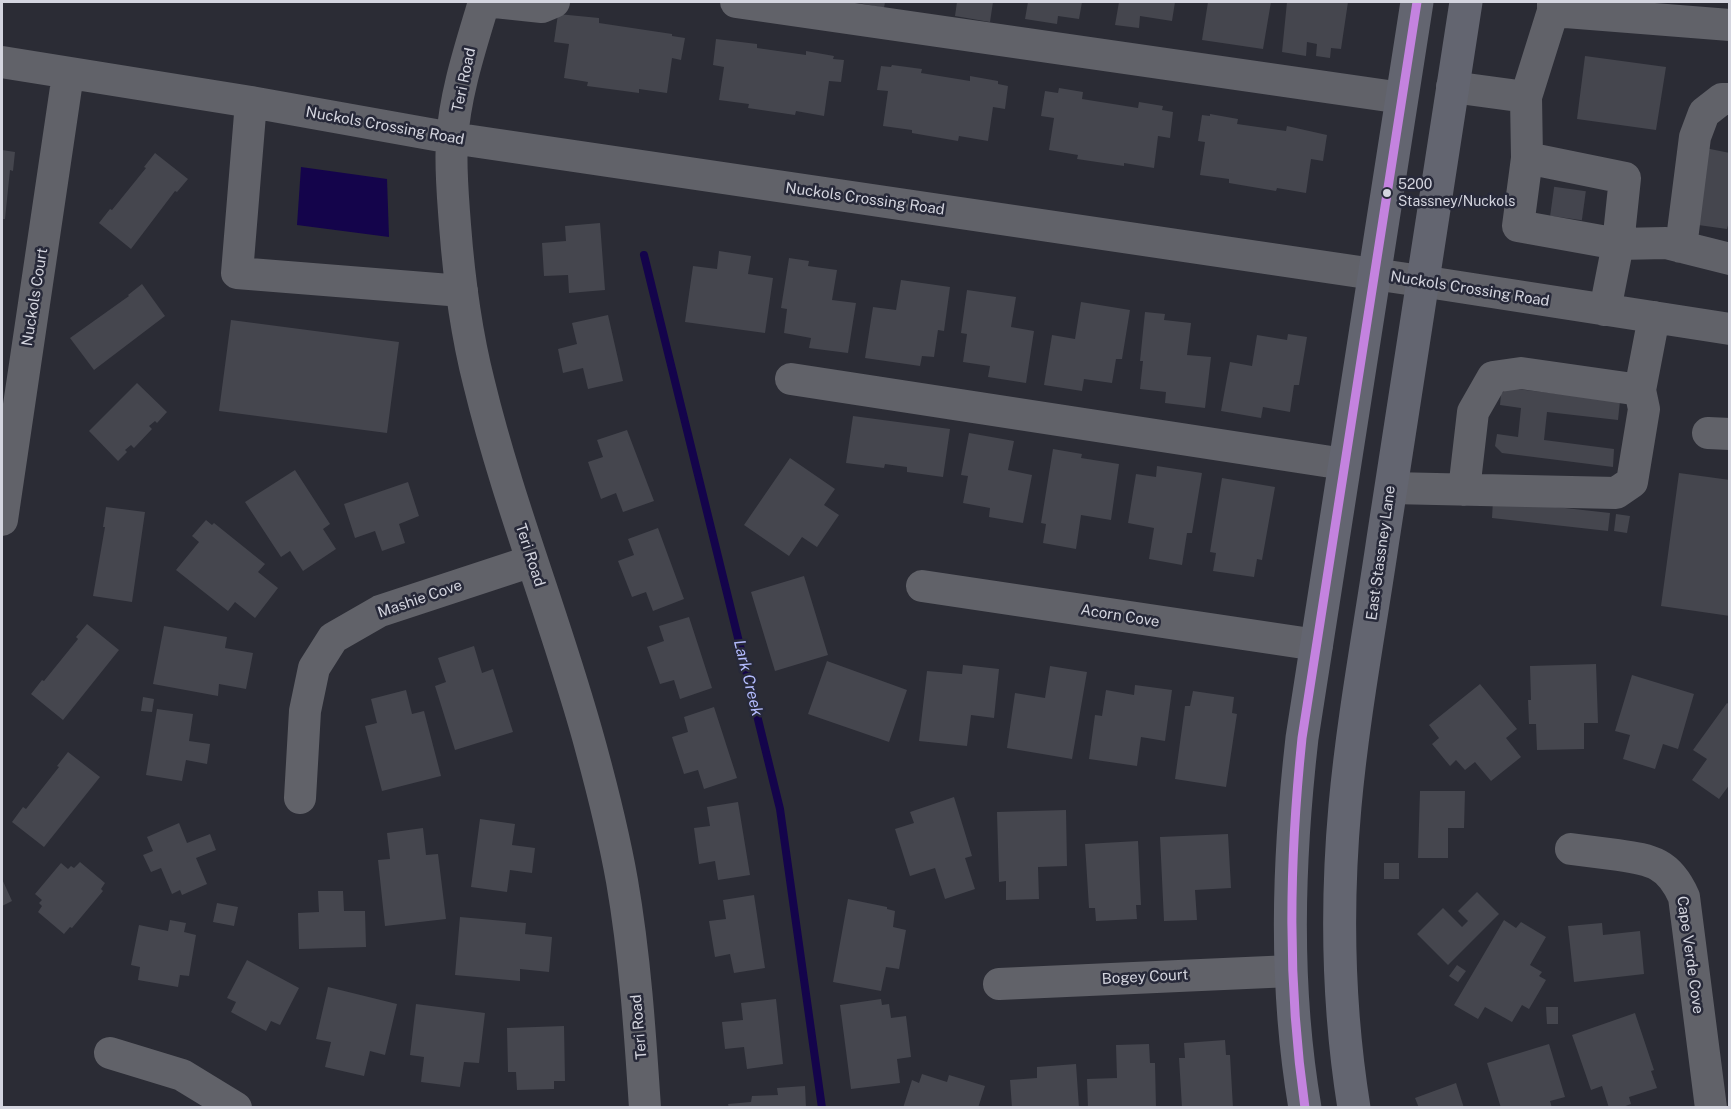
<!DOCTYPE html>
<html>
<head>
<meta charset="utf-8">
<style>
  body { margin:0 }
  #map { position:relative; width:1731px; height:1109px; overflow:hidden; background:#2b2c35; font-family:"Public Sans",sans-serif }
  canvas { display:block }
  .frame { position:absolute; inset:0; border:3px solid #d4d5df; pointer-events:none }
</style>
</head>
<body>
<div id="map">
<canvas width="1731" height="1109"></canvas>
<div class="frame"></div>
</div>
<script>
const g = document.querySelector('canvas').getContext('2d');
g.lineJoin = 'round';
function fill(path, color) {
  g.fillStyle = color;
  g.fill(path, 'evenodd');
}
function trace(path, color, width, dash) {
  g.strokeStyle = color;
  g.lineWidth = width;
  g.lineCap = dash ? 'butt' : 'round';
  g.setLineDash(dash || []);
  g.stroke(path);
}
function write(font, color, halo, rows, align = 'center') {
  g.font = font + ' "Public Sans",sans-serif';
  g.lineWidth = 5;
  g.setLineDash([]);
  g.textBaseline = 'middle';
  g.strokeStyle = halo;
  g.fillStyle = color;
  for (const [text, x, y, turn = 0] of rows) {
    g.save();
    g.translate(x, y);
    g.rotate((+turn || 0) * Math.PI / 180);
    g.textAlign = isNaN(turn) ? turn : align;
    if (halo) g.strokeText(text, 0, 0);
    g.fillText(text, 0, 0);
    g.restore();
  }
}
const water = new Path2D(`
  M301,167L387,179L389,237L297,225Z`);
const stream = new Path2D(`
  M644,255L780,809L822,1108`);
const building = new Path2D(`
  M854,2H885L884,8Z
  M957,2H993L990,22L955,16Z
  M1028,2H1082L1079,19L1058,16L1057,24L1025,19Z
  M1119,2H1175L1172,21L1140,16L1139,28L1115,25Z
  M1208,2H1271L1263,49L1202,40Z
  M1287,2H1348L1341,49L1331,48L1330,58L1316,56L1317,44L1307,42L1306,56L1282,52Z
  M558,14L599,18V23L672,34V36L685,38L681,60L672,58L667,93L639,89V93L587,86L588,82L564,78L569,44L554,42Z
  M716,39L757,44V48L806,55V51L834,56L833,59L844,60L841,82L829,81L824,116L796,111L795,115L748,108L749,104L719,100L724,67L713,65Z
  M1585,56L1666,67L1656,130L1577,119Z
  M892,65L922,69L921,73L970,81V76L998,81V84L1008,86L1005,109L993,107L988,141L959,136L958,141L912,133V130L883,126L888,91L877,90L881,66L891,67Z
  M1059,88L1083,92L1082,99L1138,108L1139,102L1163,106L1162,110L1173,112L1170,138L1158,136L1154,168L1124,163V166L1077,159L1078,155L1049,150L1054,118L1041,116L1045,91L1058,93Z
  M1210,114L1238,119L1237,124L1286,131L1287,126L1327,135L1323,161L1311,159L1306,193L1277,188L1276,191L1229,183V179L1200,175L1205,142L1198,141L1202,115L1210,116Z
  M1700,147L1730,153V218L1727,229L1691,224Z
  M2,150L15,152L13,171L10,170L5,219H2Z
  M155,153L188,179L177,192L175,191L131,249L99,223L110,209L112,210L146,168L144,167Z
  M600,223L605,290L569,293L568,275L544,276L542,243L566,241L565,226Z
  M719,251L751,256L748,274L773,278L765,333L685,322L693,266L717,269Z
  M789,258L809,261L808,266L837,270L832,300L856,303L848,353L809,348L811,338L784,333L787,309L781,308Z
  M901,280L950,287L944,331L938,330L934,357L922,356L920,366L865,358L873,307L896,310Z
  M142,284L165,316L94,370L70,338L129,296L128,295Z
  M967,290L1016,297L1011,327L1034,331L1026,383L988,377L990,366L963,362L967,334L961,333Z
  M1081,302L1130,310L1122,359H1116L1112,383L1084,379L1082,391L1044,385L1052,335L1075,339Z
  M1145,312L1165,314L1164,320L1191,323L1187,355L1211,357L1205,408L1165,403L1166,392L1140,389L1143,361H1140Z
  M608,315L623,381L588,389L583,368L563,373L558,349L577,344L572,323Z
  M231,320L399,342L387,433L219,411Z
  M1288,334L1307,337L1299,385H1294L1290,412L1263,407L1261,418L1221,411L1230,362L1252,366L1257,335L1287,340Z
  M137,383L167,412L157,423L155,421L149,426L152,429L134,448L131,445L125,450L127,452L118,461L89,431Z
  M1508,388L1620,401L1618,420L1547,412L1544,440L1614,449L1613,467L1502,453L1495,446L1497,434L1518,437L1521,408L1500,405L1501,394Z
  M853,416L950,429L943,477L907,472V467L885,464L884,468L846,463Z
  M627,430L654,501L623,512L616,493L601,499L588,462L603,457L597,440Z
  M969,433L1014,441L1008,470L1032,475L1023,523L989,517L990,508L963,503L968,476L961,475Z
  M1053,449L1082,454L1081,458L1119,464L1111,520L1081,515L1076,549L1043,543L1046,524L1041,523Z
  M790,458L835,489L824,505L839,515L817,547L802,537L789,556L744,525Z
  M1157,466L1202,473L1192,533H1187L1182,565L1149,559L1154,528L1128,523L1136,474L1156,477Z
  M295,470L330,524L323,529L336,549L303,571L290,551L281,557L245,502Z
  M1679,473L1730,480V616L1661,606Z
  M1222,478L1275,487L1262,560L1257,559L1254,577L1213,571L1216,553L1210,552Z
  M408,482L419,516L399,524L405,543L382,551L375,531L355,538L344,504Z
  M1493,500L1610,513L1608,531L1492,518Z
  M106,507L145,512L132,602L93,596L105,527H103Z
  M1616,514L1630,516L1627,533L1614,531Z
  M206,520L212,525L214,523L265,564L258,572L278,588L255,618L235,602L228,611L176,570L199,542L192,536Z
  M658,528L684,599L653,611L646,592L632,597L618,561L634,555L628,539Z
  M804,576L828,655L775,671L751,592Z
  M689,617L712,688L680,699L674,680L660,684L647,647L664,641L659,626Z
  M87,624L119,650L63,720L31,694L42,680L44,681L78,639L76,637Z
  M164,626L227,637L225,648L253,653L246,689L219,684L218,696L153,684Z
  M474,646L482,673L493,669L513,732L455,750L435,686L446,682L438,658Z
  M827,661L907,690L889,742L808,714Z
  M1596,664L1598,723H1584V749L1537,750L1536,724H1529L1528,700H1531L1530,666Z
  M963,665L999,669L994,718L971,715L967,746L919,741L927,671L962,674Z
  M1050,666L1087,672L1072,759L1007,748L1015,693L1045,698Z
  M1632,675L1694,694L1678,749L1663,744L1655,769L1623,759L1630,735L1615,731Z
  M1480,684L1517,729L1506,738L1521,757L1491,781L1475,762L1465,770L1456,760L1450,766L1432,744L1439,738L1429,725Z
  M1135,685L1172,690L1165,741L1141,737L1137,766L1089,759L1095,715L1102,716L1106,690L1134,695Z
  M406,690L412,714L424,711L441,776L382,791L365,726L377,723L371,699Z
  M1193,691L1234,697L1232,713L1237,714L1226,787L1175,779L1185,706H1190Z
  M143,697L154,699L152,712L141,711Z
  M1727,703L1730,705V784L1719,799L1692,780L1707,759L1693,750Z
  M714,707L737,778L704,789L698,770L684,774L672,737L688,732L684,717Z
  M157,709L193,714L189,741L210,744L207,764L186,760L182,781L146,775Z
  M68,752L100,777L44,847L12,822L23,807L26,809L59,767L57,766Z
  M1420,791H1465L1464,828H1448V858H1418Z
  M954,797L972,856L965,858L975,889L945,899L935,868L910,876L895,829L914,823L910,812Z
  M738,802L750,875L718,880L715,861L699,864L694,828L710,826L707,807Z
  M1066,810L1067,866L1038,867L1039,899L1006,900V881L999,882L997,812Z
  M480,819L515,824L512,845L535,848L532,873L510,870L507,892L471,887Z
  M179,823L187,843L210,834L216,850L196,858L207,884L182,895L180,890L172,894L161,868L151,872L143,855L153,851L147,837Z
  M423,828L426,855L438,854L446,919L385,926L378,860L390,859L387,833Z
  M1228,834L1231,888L1195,890L1197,920L1164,921L1160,837Z
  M1138,841L1141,905H1136L1137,919L1096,921L1095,908H1089L1085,844Z
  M80,862L105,883L101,889L103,891L72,928L70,927L64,934L38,912L42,906L39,903L42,900L35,894L61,863L68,869L71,866L74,868Z
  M1384,863H1399V879H1384Z
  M2,879L12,901L2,906Z
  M318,891H343L344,911H365L366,947L299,949L298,913L319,912Z
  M1477,892L1499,914L1448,965L1417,934L1443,908L1462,927L1468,921L1458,911Z
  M754,895L765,968L734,973L730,954L715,957L709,921L726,919L723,900Z
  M848,899L887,907V909L895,911L893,927L906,930L899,969L886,967L881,991L833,982Z
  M217,903L238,907L234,926L213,922Z
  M460,917L526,923L525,934L552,937L549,972L520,969V981L455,975Z
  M170,920L186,923L184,932L196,935L189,976L180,975L178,987L138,980L140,967L131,965L139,925L168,931Z
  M1504,920L1516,928L1521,922L1546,937L1530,965L1542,972L1539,976L1546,980L1529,1009L1522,1005L1512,1022L1485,1007L1478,1019L1454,1005Z
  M1602,923L1603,935L1640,931L1644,974L1574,982L1568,926Z
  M247,960L299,988L280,1025L271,1021L266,1031L231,1012L236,1002L227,998Z
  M1457,965L1466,971L1458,982L1449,976Z
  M328,987L397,1004L385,1055L370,1051L364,1076L325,1067L331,1042L316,1039Z
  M776,999L783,1064L747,1069L744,1047L725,1049L722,1022L743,1020L741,1003Z
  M881,999L882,1005L889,1004L891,1018L906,1016L911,1057L897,1059L900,1083L851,1089L840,1005Z
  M416,1004L485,1013L479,1063L464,1062L460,1087L421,1082L424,1057L410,1055Z
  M1546,1007H1558V1024H1547Z
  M1635,1013L1654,1070L1651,1071L1657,1088L1629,1097L1631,1104L1620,1108H1609L1602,1086L1591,1090L1572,1035Z
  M564,1026L565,1081H554V1089L517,1090L516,1072H508L507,1028Z
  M1225,1040L1226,1055H1230L1233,1108H1182L1179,1058H1185L1184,1043Z
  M1149,1044L1150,1063H1155L1156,1108H1088L1087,1079L1117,1078L1116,1045Z
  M1549,1044L1565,1097L1550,1101L1552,1108H1501L1487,1063Z
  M1076,1064L1079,1108H1012L1010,1080L1037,1078V1067Z
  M922,1074L947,1082L949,1075L985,1086L978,1108H903L912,1080L919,1083Z
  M1456,1083L1464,1108H1419L1415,1098Z
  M805,1086L806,1108H729L728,1104L751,1102L752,1096L778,1095L777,1088Z`);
const minorTunnel = new Path2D(`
  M1566,218L1570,189`);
const minor = new Path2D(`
  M484,2C471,46 455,93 452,140C450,168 453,197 455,225C459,278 466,332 479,383C509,507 558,625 591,748C603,792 614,836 622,881C635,956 640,1032 645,1108
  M495,2L542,7L554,2
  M736,2L1402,98
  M1553,11L1730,25
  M2,62L251,102L452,138L1421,281L1730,329
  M1452,87L1526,97L1553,11V2
  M1526,97L1527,158L1518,226L1618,244L1605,310
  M251,102L237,273L462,291
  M1527,158L1625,178L1618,244L1666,243L1730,259
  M1681,247L1695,137L1704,113L1722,99H1730
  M791,379L1344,464
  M1708,433L1730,434
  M1391,488L1616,493L1632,482L1644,409L1640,390L1654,317
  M1464,490L1473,412L1493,377L1521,373L1640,390
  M2,520L68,74
  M922,586L1317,645
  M300,798L305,711L314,668L333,638L380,611L532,561
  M1571,849C1586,851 1602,853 1618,855C1652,860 1669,863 1684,897L1711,1108
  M999,984L1291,971
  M110,1053L182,1075L236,1108`);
const major = new Path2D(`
  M1305,1108C1284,985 1288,861 1302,738L1417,2
  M1354,1108C1338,1008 1336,906 1345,806C1353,717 1370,628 1383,539C1410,360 1437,181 1466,2`);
const bus1 = new Path2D(`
  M1305,1108C1287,982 1289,863 1302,738L1417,2`);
const markers = [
  [1387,193,5,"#d4d5df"]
];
const busNames = [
  ["5200",1398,185],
  ["Stassney/Nuckols",1398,202]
];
const streetNames = [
  ["Teri Road",464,80,-78],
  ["Nuckols Crossing Road",385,126,10],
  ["Nuckols Crossing Road",865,199,8],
  ["Nuckols Crossing Road",1470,289,9],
  ["Nuckols Court",35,297,-81],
  ["East Stassney Lane",1381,553,-82],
  ["Teri Road",530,555,72],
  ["Mashie Cove",420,599,-19],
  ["Acorn Cove",1120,616,9],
  ["Cape Verde Cove",1690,955,82],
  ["Bogey Court",1145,977,-3],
  ["Teri Road",639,1027,-95]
];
const waterNames = [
  ["Lark Creek",748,678,76]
];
fill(water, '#14044b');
trace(stream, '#14044b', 8);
fill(building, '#45464e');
trace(minorTunnel, '#44454e', 32, [32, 16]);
trace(minor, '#616269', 32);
trace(major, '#636570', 33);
trace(bus1, '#c483df', 9);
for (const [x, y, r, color] of markers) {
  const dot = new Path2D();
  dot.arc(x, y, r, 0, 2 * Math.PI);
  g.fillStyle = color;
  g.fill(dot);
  trace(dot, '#272939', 2);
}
write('14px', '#d4d5df', '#272939', busNames, 'left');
write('15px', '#d4d5df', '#272939', streetNames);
write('italic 16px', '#b3bbfd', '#272939', waterNames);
</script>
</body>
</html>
